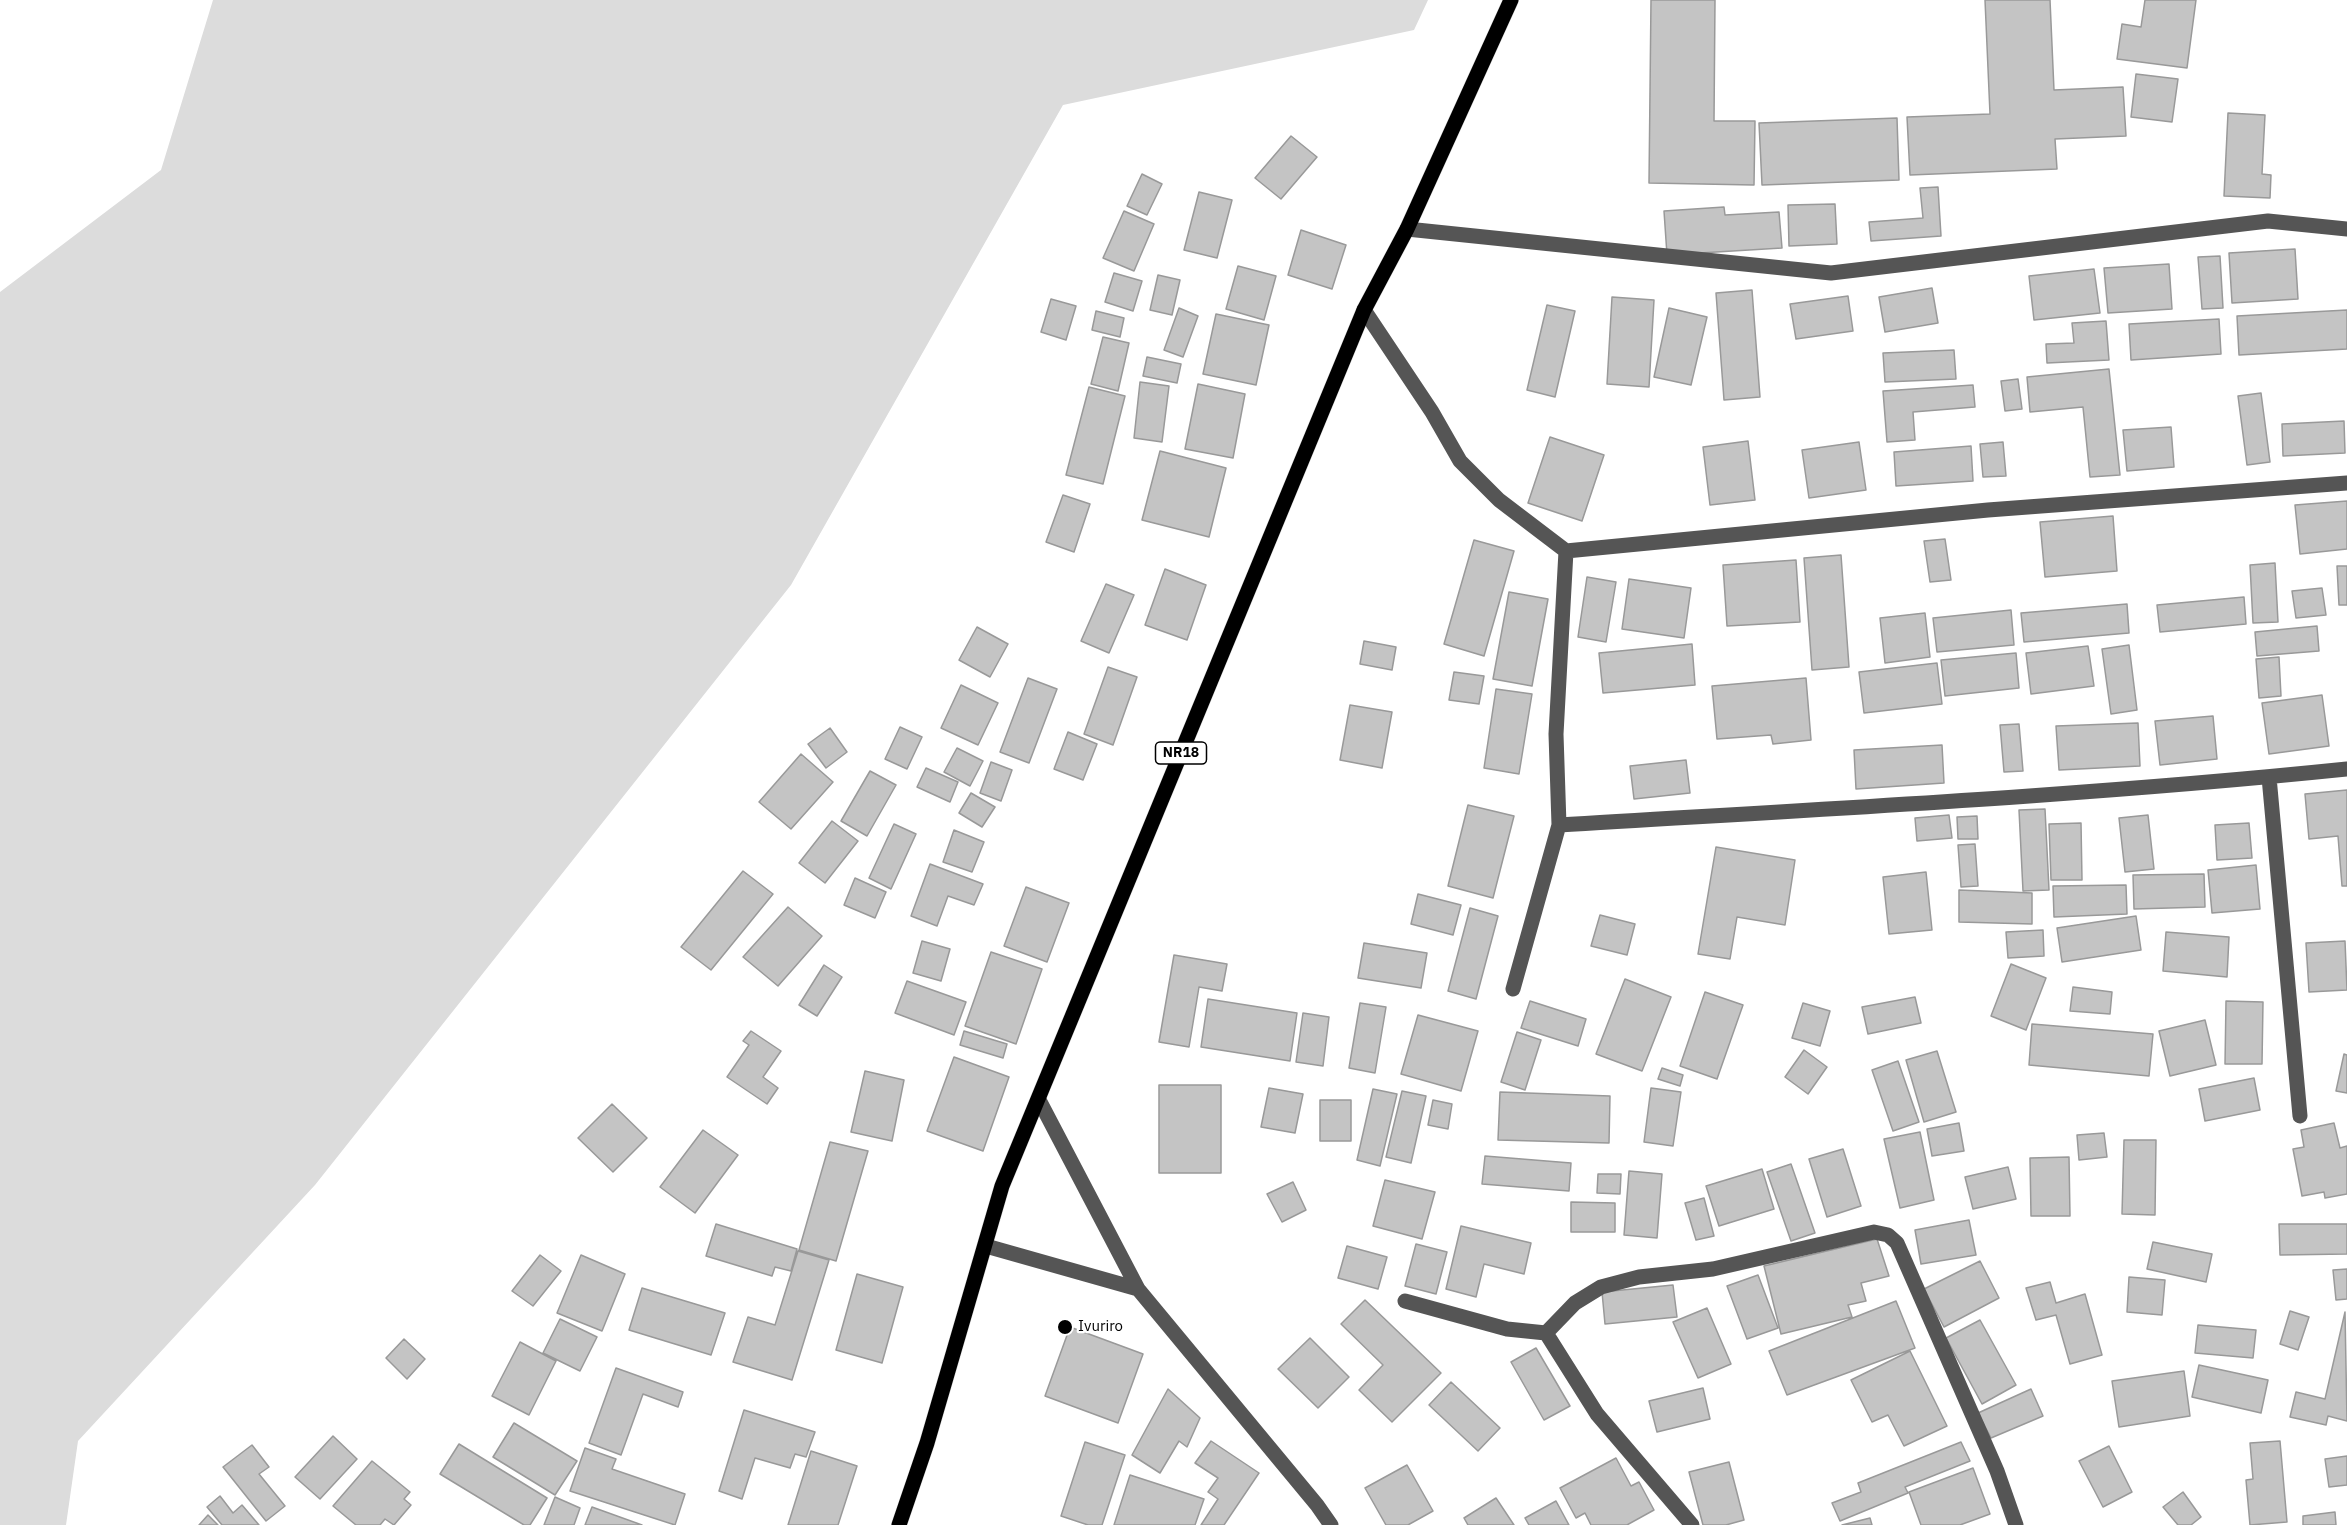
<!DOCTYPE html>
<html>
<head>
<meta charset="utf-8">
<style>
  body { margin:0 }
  canvas { display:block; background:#fff }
</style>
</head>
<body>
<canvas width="2347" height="1525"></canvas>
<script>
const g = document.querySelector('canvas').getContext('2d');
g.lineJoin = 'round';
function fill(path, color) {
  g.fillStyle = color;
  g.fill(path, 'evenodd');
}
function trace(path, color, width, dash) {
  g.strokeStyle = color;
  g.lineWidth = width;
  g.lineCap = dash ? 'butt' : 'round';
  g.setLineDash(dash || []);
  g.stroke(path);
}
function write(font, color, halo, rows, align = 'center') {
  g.font = font + ' "IBM Plex Sans",sans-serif';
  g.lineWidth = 4.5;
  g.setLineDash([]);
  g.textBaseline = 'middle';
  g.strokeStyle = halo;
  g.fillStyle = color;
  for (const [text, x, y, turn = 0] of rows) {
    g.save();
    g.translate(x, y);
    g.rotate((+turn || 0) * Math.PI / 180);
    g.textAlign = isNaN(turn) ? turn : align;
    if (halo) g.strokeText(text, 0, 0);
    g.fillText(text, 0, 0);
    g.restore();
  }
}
const green = new Path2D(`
  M213,0H1428L1414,30L1063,105L791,585L315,1185L78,1441L66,1525H0V292L161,170Z`);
const building = new Path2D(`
  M1651,0H1715L1714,121H1755L1754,185L1649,183Z
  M1985,0H2050L2054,90L2123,87L2126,136L2055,139L2057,169L1910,175L1907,117L1990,114Z
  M2145,0H2196L2187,68L2117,59L2122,24L2141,27Z
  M2136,74L2178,79L2172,122L2131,117Z
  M2228,113L2265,115L2262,174L2271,175L2270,198L2224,196Z
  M1897,118L1899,180L1762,185L1759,123Z
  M1291,136L1317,157L1281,199L1255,178Z
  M1142,174L1162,184L1147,215L1127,206Z
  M1938,187L1941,236L1871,241L1869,222L1923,218L1920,188Z
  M1199,192L1232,200L1217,258L1184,250Z
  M1835,204L1837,244L1789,246L1788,205Z
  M1724,207L1725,215L1779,212L1782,248L1667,255L1664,211Z
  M1124,211L1154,224L1134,271L1103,258Z
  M1301,230L1346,245L1332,289L1288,275Z
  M2295,249L2298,299L2232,303L2229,253Z
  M2220,256L2223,308L2202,309L2198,257Z
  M2169,264L2172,309L2108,313L2104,268Z
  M1238,266L1276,276L1264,320L1226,309Z
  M2094,269L2100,313L2034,320L2029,276Z
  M1114,273L1142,281L1133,311L1105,302Z
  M1158,275L1180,280L1172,315L1150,310Z
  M1932,288L1938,323L1885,332L1879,297Z
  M1752,290L1760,397L1724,400L1716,293Z
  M1848,296L1853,331L1796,339L1790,304Z
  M1612,297L1654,300L1649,387L1607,384Z
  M1051,299L1076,306L1066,340L1041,332Z
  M1547,305L1575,311L1555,397L1527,390Z
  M1179,308L1198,316L1183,357L1164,350Z
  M1669,308L1707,317L1691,385L1654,377Z
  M2347,310V349L2239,355L2237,316Z
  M1096,311L1124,318L1120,337L1092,330Z
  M1216,314L1269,325L1256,385L1203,374Z
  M2219,319L2221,354L2131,360L2129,324Z
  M2106,321L2109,360L2047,363L2046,344L2074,343L2072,323Z
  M1103,337L1129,343L1118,391L1091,384Z
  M1954,350L1956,379L1885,382L1883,353Z
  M1147,357L1181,364L1177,383L1143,376Z
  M2109,369L2120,475L2090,477L2083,407L2030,412L2027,377Z
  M2018,379L2022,409L2005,411L2001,381Z
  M1140,382L1169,386L1162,442L1134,438Z
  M1198,384L1245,394L1233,458L1185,449Z
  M1973,385L1975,407L1913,412L1915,440L1887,442L1883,391Z
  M1089,387L1125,396L1103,484L1066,475Z
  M2261,393L2270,462L2247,465L2238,396Z
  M2344,421L2345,453L2283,456L2282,424Z
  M2171,427L2174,467L2127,471L2123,430Z
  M1550,437L1604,455L1582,521L1528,503Z
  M1748,441L1755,500L1710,505L1703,447Z
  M1859,442L1866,490L1809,498L1802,450Z
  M2003,442L2006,476L1983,477L1980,444Z
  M1971,446L1973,481L1896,486L1894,452Z
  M1160,451L1226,468L1209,537L1142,520Z
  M1063,495L1090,504L1074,552L1046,542Z
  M2347,501V549L2300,554L2295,505Z
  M2113,516L2117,571L2045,577L2040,522Z
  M1945,539L1951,580L1930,582L1924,541Z
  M1474,540L1514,551L1484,656L1444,644Z
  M1841,555L1849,667L1812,670L1804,558Z
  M1796,560L1800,622L1727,626L1723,565Z
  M2275,563L2278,622L2253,623L2250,565Z
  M2337,566H2347V605H2339Z
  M1165,569L1206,585L1187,640L1145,625Z
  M1587,577L1616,582L1606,642L1578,637Z
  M1629,579L1691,588L1684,638L1622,629Z
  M1106,584L1134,595L1109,653L1081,641Z
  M2322,588L2326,615L2296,618L2292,591Z
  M1509,592L1548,599L1532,686L1493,679Z
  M2244,597L2246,624L2160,632L2157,605Z
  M2127,604L2129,633L2024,642L2021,613Z
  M2011,610L2014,645L1937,652L1933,618Z
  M1925,613L1930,657L1885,663L1880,618Z
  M2317,626L2319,651L2257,656L2255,632Z
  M977,627L1008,644L990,677L959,660Z
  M1364,641L1396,647L1392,670L1360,664Z
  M1692,644L1695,685L1603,693L1599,653Z
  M2129,645L2137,710L2111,714L2102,649Z
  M2088,646L2094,686L2031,694L2026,653Z
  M2016,653L2019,688L1945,696L1941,660Z
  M2279,657L2281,696L2259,698L2256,659Z
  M1937,663L1942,704L1864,713L1859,672Z
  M1108,667L1137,677L1113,745L1084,734Z
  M1454,672L1484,676L1479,704L1449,700Z
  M1028,678L1057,689L1029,763L1000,752Z
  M1806,678L1811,740L1773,744L1771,735L1717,739L1712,686Z
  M961,685L998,703L978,745L941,728Z
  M1496,689L1532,694L1519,774L1484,768Z
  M2322,695L2329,746L2269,754L2262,703Z
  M1350,705L1392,712L1382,768L1340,760Z
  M2213,716L2217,759L2160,765L2155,721Z
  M2138,723L2140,766L2059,770L2056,726Z
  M2019,724L2023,771L2004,772L2000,725Z
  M900,727L922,737L907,769L885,759Z
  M830,728L847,752L826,768L808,744Z
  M1068,732L1097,744L1083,780L1054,769Z
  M1942,745L1944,783L1856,789L1854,750Z
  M957,748L983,761L970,786L944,772Z
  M801,754L833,782L791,829L759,802Z
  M1686,760L1690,793L1634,799L1630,766Z
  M991,762L1012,770L1001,801L980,793Z
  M926,768L958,782L950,802L917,787Z
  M870,771L896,785L867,836L841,821Z
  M2347,790V886H2342L2338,836L2309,839L2305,794Z
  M971,793L995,807L982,827L959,813Z
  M1468,805L1514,816L1493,898L1448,886Z
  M2045,809L2049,890L2023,891L2019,810Z
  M1949,815L1952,838L1917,841L1915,818Z
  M2148,815L2154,869L2125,872L2119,818Z
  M1977,816L1978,839H1958L1957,817Z
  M832,821L858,841L825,883L799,863Z
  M2081,823L2082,880H2051L2049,824Z
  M2249,823L2252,858L2217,860L2215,825Z
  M894,824L916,834L891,889L869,878Z
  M954,830L984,842L972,872L943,862Z
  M1975,844L1978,886L1961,887L1958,845Z
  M1716,847L1795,860L1785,925L1737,917L1730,959L1698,954Z
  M930,864L983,884L974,905L948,896L937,926L911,916Z
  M2256,865L2260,909L2212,913L2208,870Z
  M743,871L773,894L711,970L681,947Z
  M1926,872L1932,930L1889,934L1883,877Z
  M2204,874L2205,907L2134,909L2133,875Z
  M855,878L886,892L875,918L844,905Z
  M2126,885L2127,914L2054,917L2053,886Z
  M1026,887L1069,903L1047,962L1004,946Z
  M1959,890L2032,893V924L1959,922Z
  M1418,894L1461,905L1453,935L1411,924Z
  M788,907L822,936L778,986L743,957Z
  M1470,908L1498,916L1476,999L1448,991Z
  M1600,915L1635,924L1627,955L1591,946Z
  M2136,916L2141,950L2062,962L2057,928Z
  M2043,930L2044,956L2008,958L2006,932Z
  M2166,932L2229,937L2227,977L2163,971Z
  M922,941L950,949L941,981L913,973Z
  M2345,941L2347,990L2309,992L2306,943Z
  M1364,943L1427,953L1421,988L1358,978Z
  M991,952L1042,969L1016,1044L965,1026Z
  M1174,955L1227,964L1222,991L1199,987L1189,1047L1159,1042Z
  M2011,964L2046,978L2026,1030L1991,1016Z
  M824,965L842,977L817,1016L799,1005Z
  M1625,979L1671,997L1642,1071L1596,1054Z
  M907,981L966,1002L954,1035L895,1013Z
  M2073,987L2112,992L2110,1014L2070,1011Z
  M1705,992L1743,1005L1717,1079L1680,1066Z
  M1915,997L1921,1023L1868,1034L1862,1007Z
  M1208,999L1297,1013L1290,1061L1201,1047Z
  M1530,1001L1586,1019L1578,1046L1521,1028Z
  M2226,1001L2263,1002L2262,1064H2225Z
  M1360,1003L1386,1007L1375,1073L1349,1068Z
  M1803,1003L1830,1011L1820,1046L1792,1038Z
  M1303,1013L1329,1017L1323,1066L1296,1062Z
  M1418,1015L1478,1031L1461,1091L1401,1074Z
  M2205,1020L2216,1065L2170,1076L2159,1031Z
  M2032,1024L2153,1034L2149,1076L2029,1065Z
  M751,1031L781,1051L763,1077L778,1088L767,1104L727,1077L749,1045L743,1041Z
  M964,1031L1007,1044L1003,1058L960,1045Z
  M1517,1032L1541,1040L1525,1090L1501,1082Z
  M1804,1050L1827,1067L1808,1094L1785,1077Z
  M1937,1051L1956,1112L1924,1122L1906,1060Z
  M2344,1054L2347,1055V1093L2336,1091Z
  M954,1057L1009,1077L983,1151L927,1131Z
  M1898,1061L1919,1122L1893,1131L1872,1070Z
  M1662,1068L1683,1075L1680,1086L1658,1079Z
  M865,1071L904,1080L892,1141L851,1132Z
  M2254,1078L2260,1110L2205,1121L2199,1089Z
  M1159,1085H1221V1173H1159Z
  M1269,1088L1303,1094L1295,1133L1261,1127Z
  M1651,1088L1681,1092L1673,1146L1644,1142Z
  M1373,1089L1397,1094L1380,1166L1357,1160Z
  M1402,1091L1426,1096L1411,1163L1386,1157Z
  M1500,1092L1610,1096L1609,1143L1498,1140Z
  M1320,1100H1351V1141H1320Z
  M1433,1100L1452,1104L1448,1129L1428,1125Z
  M612,1104L647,1138L613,1172L578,1138Z
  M1959,1123L1964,1151L1932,1156L1927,1129Z
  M2334,1123L2340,1148L2347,1146V1194L2325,1198L2324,1192L2302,1196L2293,1149L2304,1147L2301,1130Z
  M703,1130L738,1155L695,1213L660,1187Z
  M1920,1132L1934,1200L1900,1208L1884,1139Z
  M2104,1133L2107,1157L2079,1160L2077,1135Z
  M2124,1140H2156L2155,1215L2122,1214Z
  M830,1142L868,1151L836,1261L799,1250Z
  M1843,1149L1861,1206L1827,1217L1809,1159Z
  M1485,1156L1571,1163L1569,1191L1482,1184Z
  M2069,1157L2070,1216H2031L2030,1158Z
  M1791,1164L1815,1233L1791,1241L1767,1172Z
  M2008,1167L2016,1199L1973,1209L1965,1177Z
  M1762,1169L1774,1209L1719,1226L1706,1186Z
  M1629,1171L1662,1174L1657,1238L1624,1235Z
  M1598,1174H1621L1620,1194L1597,1193Z
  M1385,1180L1435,1192L1422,1239L1373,1226Z
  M1293,1182L1306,1210L1282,1222L1267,1194Z
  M1704,1198L1714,1236L1696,1240L1685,1203Z
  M1571,1202L1615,1203V1232H1571Z
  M1969,1220L1976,1255L1921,1264L1915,1230Z
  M716,1224L797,1249L791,1271L775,1267L772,1276L706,1256Z
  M2279,1224H2347V1254L2280,1255Z
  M1461,1226L1531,1243L1524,1274L1484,1264L1476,1297L1446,1289Z
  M1877,1239L1889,1276L1861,1283L1866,1301L1848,1305L1852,1317L1781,1334L1764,1266Z
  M2153,1242L2212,1254L2206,1282L2147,1269Z
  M1416,1244L1447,1252L1436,1294L1405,1286Z
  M1347,1246L1387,1257L1378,1289L1338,1278Z
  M798,1251L829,1260L792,1380L733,1362L748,1317L775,1325Z
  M540,1255L561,1271L533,1306L512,1291Z
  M581,1255L625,1274L602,1331L557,1313Z
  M1980,1261L1999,1298L1944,1327L1924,1289Z
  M2347,1269V1299L2336,1300L2333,1270Z
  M857,1274L903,1287L882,1363L836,1350Z
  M1758,1275L1778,1328L1747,1339L1727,1286Z
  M2129,1277L2165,1280L2162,1315L2127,1312Z
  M2050,1282L2056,1303L2085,1294L2102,1355L2070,1364L2056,1315L2036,1320L2026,1288Z
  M1673,1285L1677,1317L1605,1324L1602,1292Z
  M642,1288L725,1313L711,1355L629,1330Z
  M1365,1300L1441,1373L1392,1422L1359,1390L1383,1365L1341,1324Z
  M1896,1301L1915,1348L1787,1395L1769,1351Z
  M1707,1308L1731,1364L1698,1378L1673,1322Z
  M2290,1311L2309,1317L2298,1350L2280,1344Z
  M2345,1312L2347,1421L2328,1416L2326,1425L2290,1417L2296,1392L2325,1399Z
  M560,1319L597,1337L580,1371L543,1353Z
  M1980,1320L2016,1385L1982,1404L1946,1338Z
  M2198,1325L2256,1330L2253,1358L2195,1353Z
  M1070,1327L1143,1354L1118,1423L1045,1396Z
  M1310,1338L1349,1377L1318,1408L1278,1369Z
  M404,1339L425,1359L407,1379L386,1358Z
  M520,1342L556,1361L529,1415L492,1396Z
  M1536,1348L1570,1406L1544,1420L1511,1362Z
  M1910,1351L1947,1426L1904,1446L1888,1415L1872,1422L1851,1380Z
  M2199,1365L2268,1380L2261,1413L2192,1397Z
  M616,1368L683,1392L678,1407L643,1394L621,1455L589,1443Z
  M2184,1371L2190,1416L2119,1427L2112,1381Z
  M1451,1382L1500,1428L1478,1451L1429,1405Z
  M1703,1388L1710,1419L1657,1432L1649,1401Z
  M1168,1389L1200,1418L1187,1447L1179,1441L1160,1473L1132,1455Z
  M2031,1389L2043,1416L1991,1438L1978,1413Z
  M744,1410L815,1432L806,1457L795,1454L790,1468L755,1458L742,1499L719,1491Z
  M514,1423L577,1461L555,1495L493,1457Z
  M333,1436L357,1459L320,1499L295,1477Z
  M1211,1441L1259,1473L1224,1525H1201L1218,1499L1208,1492L1218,1478L1195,1463Z
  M2280,1441L2287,1522L2250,1525L2246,1480L2253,1479L2250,1443Z
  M1085,1442L1125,1455L1102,1525H1088L1061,1516Z
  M1961,1442L1970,1461L1905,1487L1908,1493L1840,1521L1832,1503L1861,1492L1858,1483Z
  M459,1444L547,1498L530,1525H524L440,1474Z
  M252,1445L269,1467L259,1474L285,1506L266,1521L223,1467Z
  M2109,1446L2132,1492L2103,1507L2079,1461Z
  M585,1448L616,1459L612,1469L685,1494L675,1525L570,1491Z
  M811,1451L857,1466L838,1525H788Z
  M2347,1456V1485L2329,1487L2325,1459Z
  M1616,1458L1631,1486L1639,1482L1654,1510L1627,1525H1591L1585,1513L1576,1518L1560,1488Z
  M372,1461L410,1492L404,1499L411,1505L394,1525L385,1519L380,1525H356L333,1506Z
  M1729,1462L1744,1520L1726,1525H1703L1689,1472Z
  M1407,1465L1433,1511L1408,1525H1386L1365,1488Z
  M1973,1468L1990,1514L1960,1525H1921L1909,1492Z
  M1130,1475L1204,1499L1195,1525H1114Z
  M2183,1492L2201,1517L2191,1525H2178L2163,1507Z
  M220,1496L233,1513L242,1505L259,1525H222L207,1507Z
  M555,1497L580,1508L574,1525H544Z
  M1496,1498L1514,1525H1468L1464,1518Z
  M1556,1501L1569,1525H1529L1525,1518Z
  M592,1507L642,1525H585Z
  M2335,1512L2336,1525H2303V1516Z
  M208,1515L218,1525H199Z
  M1870,1518L1872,1525H1842Z`);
const minor = new Path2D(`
  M1407,229L1831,273L2268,221L2347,229
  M1364,310L1432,412L1460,461L1499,500L1566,551L1988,510L2347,483
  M2269,777L2300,1116
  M1559,825C1822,809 2085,796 2347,769
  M1513,989L1559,825L1556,734L1566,551
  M1039,1100L1138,1289L1317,1505L1331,1525
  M986,1246L1138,1289
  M1405,1301L1507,1329L1546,1333
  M1546,1333L1575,1303L1601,1287L1639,1277L1713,1269L1874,1232L1888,1235L1897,1243L1997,1471L2016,1525
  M1546,1333L1597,1414L1692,1525`);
const major = new Path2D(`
  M899,1525L927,1443L1002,1186L1364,310L1407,229L1511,0`);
const markers = [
  [1065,1327,8,"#000"]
];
const shields = [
  [1181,753,51]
];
const shieldNames = [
  ["NR18",1181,753]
];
const poiNames = [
  ["Ivuriro",1078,1327]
];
fill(green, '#dcdcdc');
fill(building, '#c4c4c4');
trace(building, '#999', 1.5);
trace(major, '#dbdbdb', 16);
trace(minor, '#555', 15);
trace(major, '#000', 15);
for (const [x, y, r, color] of markers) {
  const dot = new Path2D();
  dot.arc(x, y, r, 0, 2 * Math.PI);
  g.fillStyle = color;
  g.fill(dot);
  trace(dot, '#fff', 2);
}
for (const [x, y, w] of shields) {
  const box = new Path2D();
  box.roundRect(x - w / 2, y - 11, w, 22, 4.5);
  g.fillStyle = '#fff';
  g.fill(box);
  trace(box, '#000', 1.5);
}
write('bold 14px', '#000', null, shieldNames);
write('15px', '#000', '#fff', poiNames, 'left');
</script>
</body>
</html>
